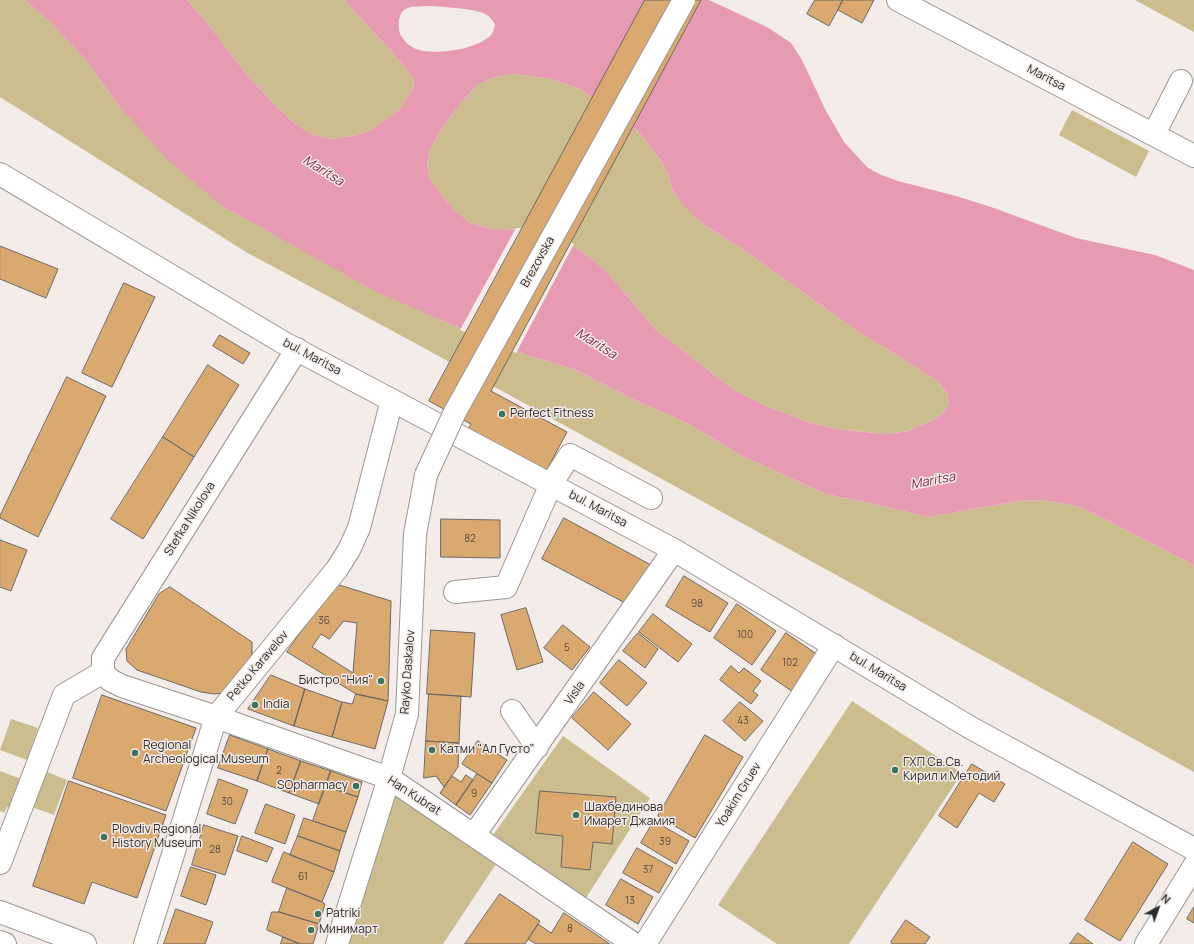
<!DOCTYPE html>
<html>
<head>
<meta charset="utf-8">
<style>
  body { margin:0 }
  #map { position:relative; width:1194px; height:944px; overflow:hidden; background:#f3ece9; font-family:Manrope,sans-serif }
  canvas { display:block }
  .north { position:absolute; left:1138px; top:888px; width:40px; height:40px; -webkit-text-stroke:3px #f3ece9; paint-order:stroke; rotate:41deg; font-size:11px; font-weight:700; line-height:16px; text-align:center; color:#2e2c2b }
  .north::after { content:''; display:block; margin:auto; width:14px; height:18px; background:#2e2c2b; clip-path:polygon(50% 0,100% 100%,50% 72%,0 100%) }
</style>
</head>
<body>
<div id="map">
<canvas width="1194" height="944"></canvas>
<div class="north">N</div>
</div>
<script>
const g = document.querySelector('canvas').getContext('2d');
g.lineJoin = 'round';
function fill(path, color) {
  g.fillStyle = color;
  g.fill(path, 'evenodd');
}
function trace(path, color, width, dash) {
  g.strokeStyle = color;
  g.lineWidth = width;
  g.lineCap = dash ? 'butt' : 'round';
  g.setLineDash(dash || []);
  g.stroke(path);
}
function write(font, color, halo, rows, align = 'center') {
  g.font = font + ' Manrope,sans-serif';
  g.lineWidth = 3;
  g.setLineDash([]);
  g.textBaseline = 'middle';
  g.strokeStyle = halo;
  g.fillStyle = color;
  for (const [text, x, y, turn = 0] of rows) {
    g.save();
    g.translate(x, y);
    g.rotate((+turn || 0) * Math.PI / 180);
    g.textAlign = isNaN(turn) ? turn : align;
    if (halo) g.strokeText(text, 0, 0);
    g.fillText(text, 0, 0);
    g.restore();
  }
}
const green = new Path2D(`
  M0,0H25L50,22L86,60L118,105L222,206L280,238L443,321L527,355L576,370L637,401L687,423L742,456L826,494L887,507L928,517L1018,501L1041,500L1077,506L1097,515L1194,565V772L413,342L246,252L0,97Z
  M187,0H344L401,62L413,78L414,84L412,90L399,110L371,130L353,136L330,139L311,134L293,122L272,102L243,70L209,25Z
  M1135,0H1194V32Z
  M515,74L551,79L580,89L638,131L662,162L668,174L672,188L675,194L704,225L745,251L853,328L938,381L947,393L949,403L944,412L937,418L909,431L886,434L843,430L814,424L768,407L734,390L655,329L607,272L586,254L557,236L541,230L491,229L471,223L453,209L444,198L430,179L427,165L430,150L441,130L460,104L477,85L494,77Z
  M1072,110L1149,151L1136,177L1059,135Z
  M852,701L962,773L849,944H777L718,905Z
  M11,719L38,728L27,760L0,750Z
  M563,736L650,798L584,901L491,838Z
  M0,771L24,780L14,809L7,807L4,813L0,811Z
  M45,771L67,780L54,815L32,807Z
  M389,778L502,855L443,944H337Z`);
const water = new Path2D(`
  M25,0H187L209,25L243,70L272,102L293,122L311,134L330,139L353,136L371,130L399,110L412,90L414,84L413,78L401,62L344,0H709L767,27L791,43L802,60L825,109L844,142L867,167L879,174L898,181L956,196L991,207L1076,238L1155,255L1194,270V565L1097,515L1077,506L1041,500L1018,501L928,517L887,507L826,494L742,456L687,423L637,401L576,370L527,355L443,321L375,291L222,206L167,159L118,105L86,60L50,22ZM427,6C440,7 477,8 487,15C490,17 493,21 495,24C494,31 492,36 486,39C471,50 429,57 412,47C408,45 404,40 401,36C398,30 397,16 404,10C410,5 420,7 427,6ZM515,74L551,79L580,89L638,131L662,162L668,174L672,188L675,194L686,208L704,225L745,251L853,328L938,381L947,393L949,403L944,412L937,418L909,431L886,434L843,430L814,424L768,407L734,390L655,329L607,272L586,254L557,236L541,230L491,229L471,223L453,209L444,198L430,179L427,165L430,150L441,130L460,104L477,85L494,77Z`);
const pier = new Path2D(`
  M516,228H541L558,235L574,244L516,353L460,330Z`);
const building = new Path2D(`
  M645,0H701L491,391L567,432L543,477L465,434L471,424L429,401Z
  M815,0H843L829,26L807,14Z
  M843,0H874L862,23L838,10Z
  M0,246L58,269L46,298L0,279Z
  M124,283L155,297L112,387L82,373Z
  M220,335L250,353L243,364L213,346Z
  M208,365L239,385L194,457L163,437Z
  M67,377L106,396L38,537L0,518V516Z
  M163,437L194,457L143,539L111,519Z
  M564,518L651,565L629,605L542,559Z
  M441,519L500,520V558L441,557Z
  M0,540L27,550L11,591L0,587Z
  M684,576L728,603L710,632L666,606Z
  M336,584L391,601L388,701L356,694L287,652ZM344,621L357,623L353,673L312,647L321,634L329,639Z
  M170,587L252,642V659L223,693L214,694L201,692L137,670L127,661L126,649L159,594Z
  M737,604L776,631L752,665L714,638Z
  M526,608L543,662L517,670L501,615Z
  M653,614L692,644L678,662L639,632Z
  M563,625L590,647L572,670L544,648Z
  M431,630L475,633L471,697L427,694Z
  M638,633L658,649L645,668L623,651Z
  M786,633L818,655L793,692L761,670Z
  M619,660L647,683L627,706L600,683Z
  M731,666L739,673L744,668L761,681L753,691L758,695L751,704L720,680Z
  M271,675L305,689L294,726L248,709Z
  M305,689L342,702L332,737L294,726Z
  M594,692L631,724L608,750L572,718Z
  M356,694L388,701L375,749L332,737L342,702L352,704Z
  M429,694L461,696L459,743L426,741Z
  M102,695L196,728L166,811L73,778Z
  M740,702L763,721L745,741L723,721Z
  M230,735L268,749L257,781L218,768Z
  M705,735L743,757L695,838L658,816Z
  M426,741L459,743L458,767L444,787L436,776L424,778Z
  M478,741L507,760L492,783L462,764Z
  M268,749L301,761L289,793L257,781Z
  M301,761L331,771L319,804L289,793Z
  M972,764L1005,784L994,802L979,793L957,828L939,816Z
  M331,771L362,782L358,797L325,786Z
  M477,774L492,783L470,815L456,805Z
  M466,775L473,780L456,805L440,793L452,776L461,782Z
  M219,779L248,790L235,824L207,814Z
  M69,781L166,815L137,898L92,882L84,904L33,886Z
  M325,786L358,797L346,832L313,821Z
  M540,791L616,797L612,844L593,842L590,870L561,867L563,836L536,833Z
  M266,804L295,815L285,844L255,833Z
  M304,818L346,832L340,851L298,836Z
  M654,821L689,841L676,864L641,843Z
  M204,825L238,836L225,875L192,865Z
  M242,836L273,848L267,862L237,851Z
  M298,836L340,851L334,872L290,855Z
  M1133,842L1168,864L1120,941L1085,920Z
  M637,848L673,868L659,893L623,873Z
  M284,852L334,872L322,902L272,882Z
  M191,867L216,875L206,905L181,896Z
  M621,879L653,897L638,924L606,905Z
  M287,888L322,902L325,904L319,924L279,912Z
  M500,894L540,921L525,944H465Z
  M1194,907V923L1187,919Z
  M176,909L213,922L205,944H164Z
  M272,912H279L319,924L313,944H300L267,930Z
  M564,913L610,944H536L528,939L538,924L551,933Z
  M906,920L930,937L925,944H892L891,942Z
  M1078,933L1093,944H1070Z
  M283,937L300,944H281Z`);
const minor = new Path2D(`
  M898,0L1194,156
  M1154,134L1181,81
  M0,174L284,343L674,550L971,728L1194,849
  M297,349L103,658V672L110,680L122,686L216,717L389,778L634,944
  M455,592L506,587L551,484L570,455L651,498
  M512,711L537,747
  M474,835L674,550
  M0,863L64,695L103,672
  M145,944L216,717L337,569L349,550L359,528L392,400
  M337,944L389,778L407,714L415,534L426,475
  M645,944L834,645
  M1146,944L1194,866`);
const major = new Path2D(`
  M0,912L85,944
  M0,942L5,944`);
const minorBridge = new Path2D(`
  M426,475L455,412L684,0`);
const markers = [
  [502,414,4,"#3a745d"],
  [381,681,4,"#3a745d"],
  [255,705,4,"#3a745d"],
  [432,750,4,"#3a745d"],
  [135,753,4,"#3a745d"],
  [895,770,4,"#3a745d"],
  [356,786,4,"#3a745d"],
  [576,815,4,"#3a745d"],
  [104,837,4,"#3a745d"],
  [318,914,4,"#3a745d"],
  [311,930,4,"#3a745d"]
];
const numberNames = [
  ["82",470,539],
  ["98",697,604],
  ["36",324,621],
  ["100",745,635],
  ["5",567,648],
  ["102",790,663],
  ["43",743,721],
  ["2",279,771],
  ["9",474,794],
  ["30",227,802],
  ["39",665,842],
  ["28",215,850],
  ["37",648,870],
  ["61",303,877],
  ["13",630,901],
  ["8",570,929]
];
const streetNames = [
  ["Maritsa",1046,78,28],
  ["Brezovska",538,262,-61],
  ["bul. Maritsa",312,357,28],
  ["bul. Maritsa",598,509,28],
  ["Stefka Nikolova",190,519,-58],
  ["Petko Karavelov",258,666,-50],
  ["Rayko Daskalov",408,672,-86],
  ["bul. Maritsa",878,672,31],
  ["Visla",575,693,-55],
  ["Yoakim Gruev",739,795,-58],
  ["Han Kubrat",414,796,33]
];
const poiNames = [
  ["Perfect Fitness",510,414],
  ["Бистро \"Ния\"",373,681,"right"],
  ["India",263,705],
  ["Regional",143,746],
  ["Archeological Museum",143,760],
  ["Катми \"Ал Густо\"",440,750],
  ["ГХП Св.Св.",903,763],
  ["Кирил и Методий",903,777],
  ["SOpharmacy",348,786,"right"],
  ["Шахбединова",584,808],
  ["Имарет Джамия",584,822],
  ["Plovdiv Regional",112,830],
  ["History Museum",112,844],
  ["Patriki",326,914],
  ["Минимарт",319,930]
];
const waterNames = [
  ["Maritsa",323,171,32],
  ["Maritsa",596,344,32],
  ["Maritsa",933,481,-11]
];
fill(green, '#cbbd8e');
fill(water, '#e69bb3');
fill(pier, '#f3ece9');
fill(building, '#daa970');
trace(building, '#6c6964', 1);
trace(minor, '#9c9693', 24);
trace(major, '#9c9693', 24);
trace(minor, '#fff', 22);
trace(major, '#fff', 22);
trace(minorBridge, '#9c9693', 24, []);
trace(minorBridge, '#fff', 22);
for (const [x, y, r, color] of markers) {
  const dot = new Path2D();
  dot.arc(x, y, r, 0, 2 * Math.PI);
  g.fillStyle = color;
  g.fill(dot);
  trace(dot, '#f3ece9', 1.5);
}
write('10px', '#594b3c', null, numberNames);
write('12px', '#2e2c2b', '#f3ece9', streetNames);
write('12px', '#2e2c2b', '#f3ece9', poiNames, 'left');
write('italic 13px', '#7d264a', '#f3ece9', waterNames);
</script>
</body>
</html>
